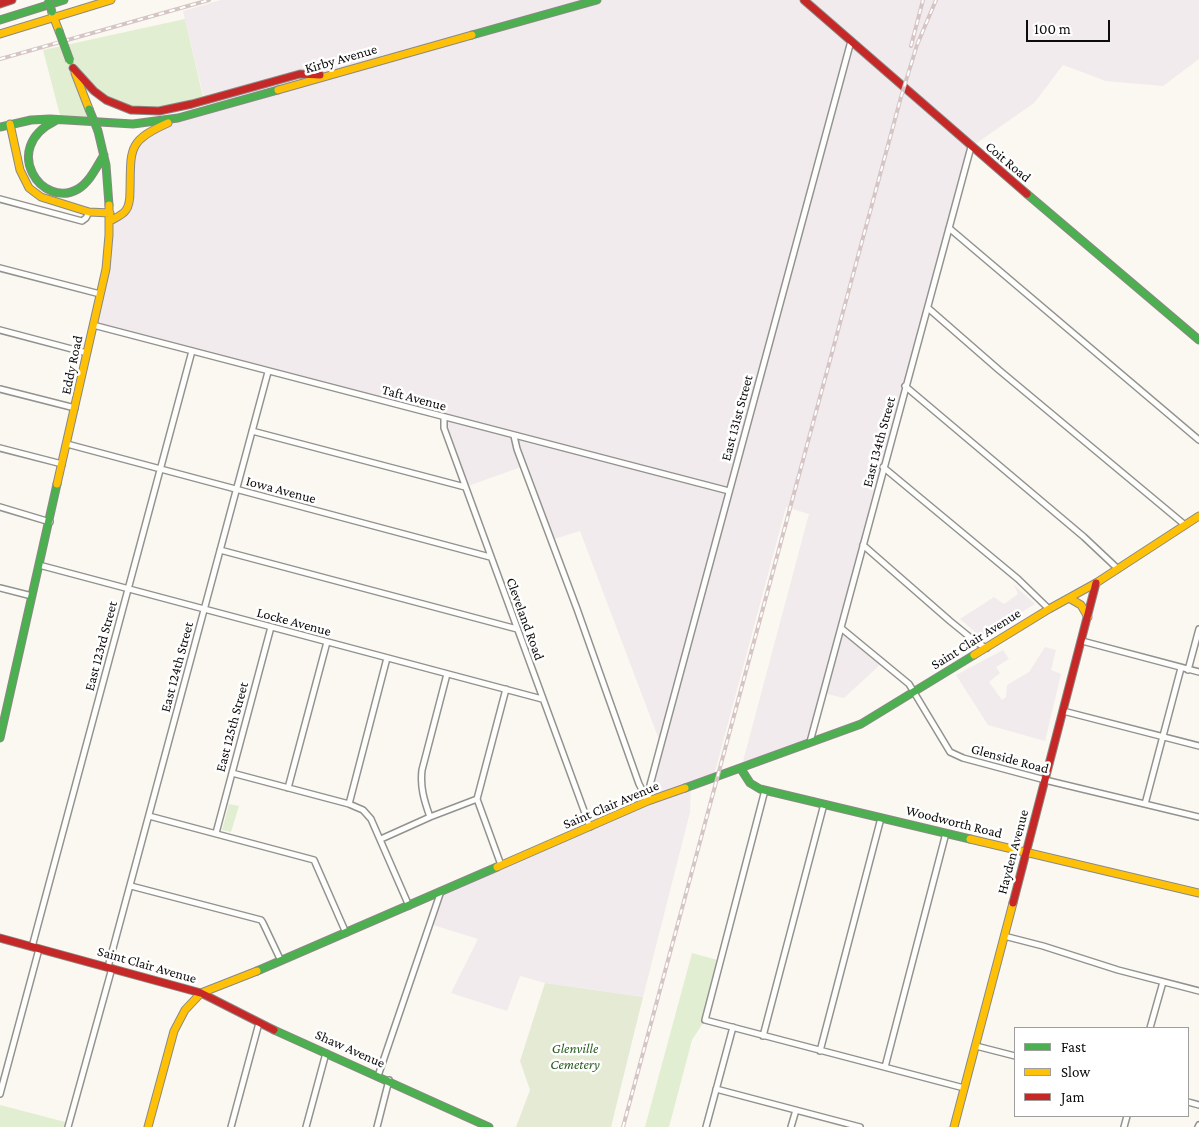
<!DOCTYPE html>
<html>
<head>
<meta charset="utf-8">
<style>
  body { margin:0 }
  #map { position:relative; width:1199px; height:1127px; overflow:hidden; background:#faf8f0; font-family:"Crimson Pro",serif }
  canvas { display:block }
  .legend { position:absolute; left:1014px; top:1027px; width:175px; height:90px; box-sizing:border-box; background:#fff; border:1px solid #9e9e9e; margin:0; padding:6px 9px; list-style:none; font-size:15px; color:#0c0c0c }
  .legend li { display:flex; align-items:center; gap:10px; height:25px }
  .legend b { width:25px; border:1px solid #9e9e9e }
  .scale { position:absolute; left:1026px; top:20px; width:84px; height:22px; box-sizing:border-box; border:2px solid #0c0c0c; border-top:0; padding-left:6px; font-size:15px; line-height:18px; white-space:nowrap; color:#0c0c0c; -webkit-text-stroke:4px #fff; paint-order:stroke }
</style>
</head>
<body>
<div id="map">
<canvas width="1199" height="1127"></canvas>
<ul class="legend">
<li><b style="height:6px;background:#4caf50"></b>Fast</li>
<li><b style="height:6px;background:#ffc107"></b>Slow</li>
<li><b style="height:6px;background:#c62828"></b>Jam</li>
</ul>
<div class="scale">100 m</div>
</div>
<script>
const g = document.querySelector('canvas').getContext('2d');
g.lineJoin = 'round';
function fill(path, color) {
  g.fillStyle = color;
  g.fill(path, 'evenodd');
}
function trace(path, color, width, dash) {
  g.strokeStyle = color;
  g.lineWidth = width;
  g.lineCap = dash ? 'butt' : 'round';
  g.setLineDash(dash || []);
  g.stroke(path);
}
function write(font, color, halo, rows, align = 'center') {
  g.font = font + ' "Crimson Pro",serif';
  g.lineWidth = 5;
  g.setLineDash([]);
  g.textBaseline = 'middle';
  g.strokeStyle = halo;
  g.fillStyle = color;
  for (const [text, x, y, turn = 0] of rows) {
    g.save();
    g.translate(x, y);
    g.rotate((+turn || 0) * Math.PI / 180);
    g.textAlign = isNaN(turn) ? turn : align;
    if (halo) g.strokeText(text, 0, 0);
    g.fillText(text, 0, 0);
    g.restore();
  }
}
const industrial = new Path2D(`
  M221,0H1199V59L1163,86L1106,81L1063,65L1034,103L971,147L841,628L883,662L844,698L823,693L810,742L741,769L809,514L786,507L713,779L691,786L690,812L643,997L545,983L520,976L507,1011L451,993L478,939L430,924L441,890L648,801L661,745L580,531L551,540L524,466L465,487L444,428V418L93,325L106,269L110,221L126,210L129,161L136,142L178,118L207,110L183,11Z
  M1014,585L1035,604L981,637L960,619L994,597L1004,604L1018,594Z
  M1045,647L1056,650L1051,670L1061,674L1045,741L988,725L956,675L1003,650L1009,659L996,667L1000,673L989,682L1002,700L1006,697L1007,685L1029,672Z`);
const green = new Path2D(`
  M185,19L204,101L192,104L131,110L106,100L74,69L94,122L61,119L43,50Z
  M229,804L239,806L231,832L222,830Z
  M692,953L721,961L705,1020L692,1040L669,1127H645Z
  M0,1105L69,1123L68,1127H0Z`);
const cemetery = new Path2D(`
  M545,983L643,997L611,1127H516L530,1090L520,1061Z`);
const street = new Path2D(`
  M0,199L82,221L86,218L89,212
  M949,228L1199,440
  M0,268L100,294
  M928,308L999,370L1185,525
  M93,325L729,491
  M0,330L87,353
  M905,386L1084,537L1118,569
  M0,389L75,408
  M444,418V428L590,827
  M252,431L465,487
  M514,436L517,449L577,609L639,784L648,801
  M67,444L490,557
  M0,448L62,464
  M883,467L1018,579L1049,609
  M0,507L50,522
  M863,545L950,621L977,643L987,648
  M220,550L517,629
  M39,565L542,699
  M0,588L32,596
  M841,628L909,684L950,752L963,758L1045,780L1199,817
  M1082,641L1199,672
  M1188,670L1199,629
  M1063,711L1199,746
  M810,742L971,147
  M232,773L349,804L363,810L371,819L409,906
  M288,788L327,642
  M765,790L705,1020L964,1088
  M648,801L650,785L851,41
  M349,804L387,658
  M1145,804L1181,668
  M149,816L314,860L346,933
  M430,817C424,800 420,787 422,770L447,674
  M216,833L271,627
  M381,839L430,817L477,799
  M501,865L477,799L506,689
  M131,886L261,920L263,923L281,961
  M1004,936L1043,946L1118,970L1199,991
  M32,947L192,351
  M108,967L268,372
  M1150,1028L1163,982
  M763,1036L824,804
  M976,1046L1015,1056
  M820,1051L881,818
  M885,1067L946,833
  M378,1076L441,891
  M716,1089L860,1127
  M0,1094L39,949
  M1188,1102L1199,1105
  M68,1127L112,968
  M231,1127L259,1023
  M306,1127L326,1053
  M377,1127L389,1080
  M706,1127L733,1027
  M791,1127L796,1110
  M1124,1127L1127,1116
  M1198,1127L1199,1125`);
const fast = new Path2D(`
  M0,20L64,0
  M472,35L597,0
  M55,121C0,148 42,210 78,189C90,182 97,166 104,155
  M0,127L31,120L50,119L133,124L178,118L278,90
  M98,131L106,165L109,205
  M1027,194L1199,340
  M0,738L57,484
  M741,769L750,783L760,789L970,839
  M685,788L861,724L974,655
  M257,971L497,867
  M274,1030L489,1127`);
const slow = new Path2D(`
  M52,13L59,31
  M0,34L111,0
  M75,73L89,109
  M278,90L472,35
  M10,124L20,170L29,188L41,197L89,212L110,213
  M110,221C115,218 123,215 126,210C130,205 130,197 130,191C131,149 127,141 168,123
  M57,484L106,269L109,235V205
  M1069,598L1081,605L1088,617
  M974,655L1049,609L1096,583L1199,516
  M970,839L1199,893
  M497,867L648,801L685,788
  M148,1127L174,1031L185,1010L201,993L257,971
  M954,1127L1013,903`);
const jam = new Path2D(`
  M804,0L1027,194
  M0,4L12,0
  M73,68L94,91L106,100L131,110L159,111L192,104L300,74L320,75
  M1013,903L1096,583
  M0,938L201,993L274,1030`);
const rail = new Path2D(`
  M911,46L923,0
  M0,59L209,0
  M623,1127L901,97L917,45L936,0`);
const fastBridge = new Path2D(`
  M48,0L52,12
  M59,31L70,61
  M89,109L98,131`);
const streetNames = [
  ["Kirby Avenue",341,59,-16],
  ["Coit Road",1008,162,40],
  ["Eddy Road",72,365,-78],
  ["Taft Avenue",414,398,15],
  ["East 131st Street",737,418,-75],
  ["East 134th Street",879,442,-75],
  ["Iowa Avenue",281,490,15],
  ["Cleveland Road",525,619,70],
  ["Locke Avenue",294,622,15],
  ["Saint Clair Avenue",976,639,-32],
  ["East 123rd Street",101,646,-75],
  ["East 124th Street",177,667,-75],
  ["East 125th Street",232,727,-75],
  ["Glenside Road",1010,759,15],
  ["Saint Clair Avenue",611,805,-23],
  ["Woodworth Road",954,822,14],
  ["Hayden Avenue",1013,852,-75],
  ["Saint Clair Avenue",147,965,16],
  ["Shaw Avenue",350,1049,24]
];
const parkNames = [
  ["Glenville",575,1049],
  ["Cemetery",575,1065]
];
fill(industrial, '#f1ebed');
fill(green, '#e2eed1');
fill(cemetery, '#e5ead5');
trace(street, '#93928f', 8);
trace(fast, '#8a8985', 9);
trace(slow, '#8a8985', 9);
trace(jam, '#8a8985', 9);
trace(street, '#fefefd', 5);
trace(fast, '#4caf50', 7);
trace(slow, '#ffc107', 7);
trace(jam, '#c62828', 7);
trace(rail, '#d5c5c4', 4);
trace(rail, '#fff', 2, [5.5]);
trace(fastBridge, '#8a8985', 9, []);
trace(fastBridge, '#4caf50', 7);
write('14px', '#0c0c0c', '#fff', streetNames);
write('italic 14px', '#2a6020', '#fff', parkNames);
</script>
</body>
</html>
